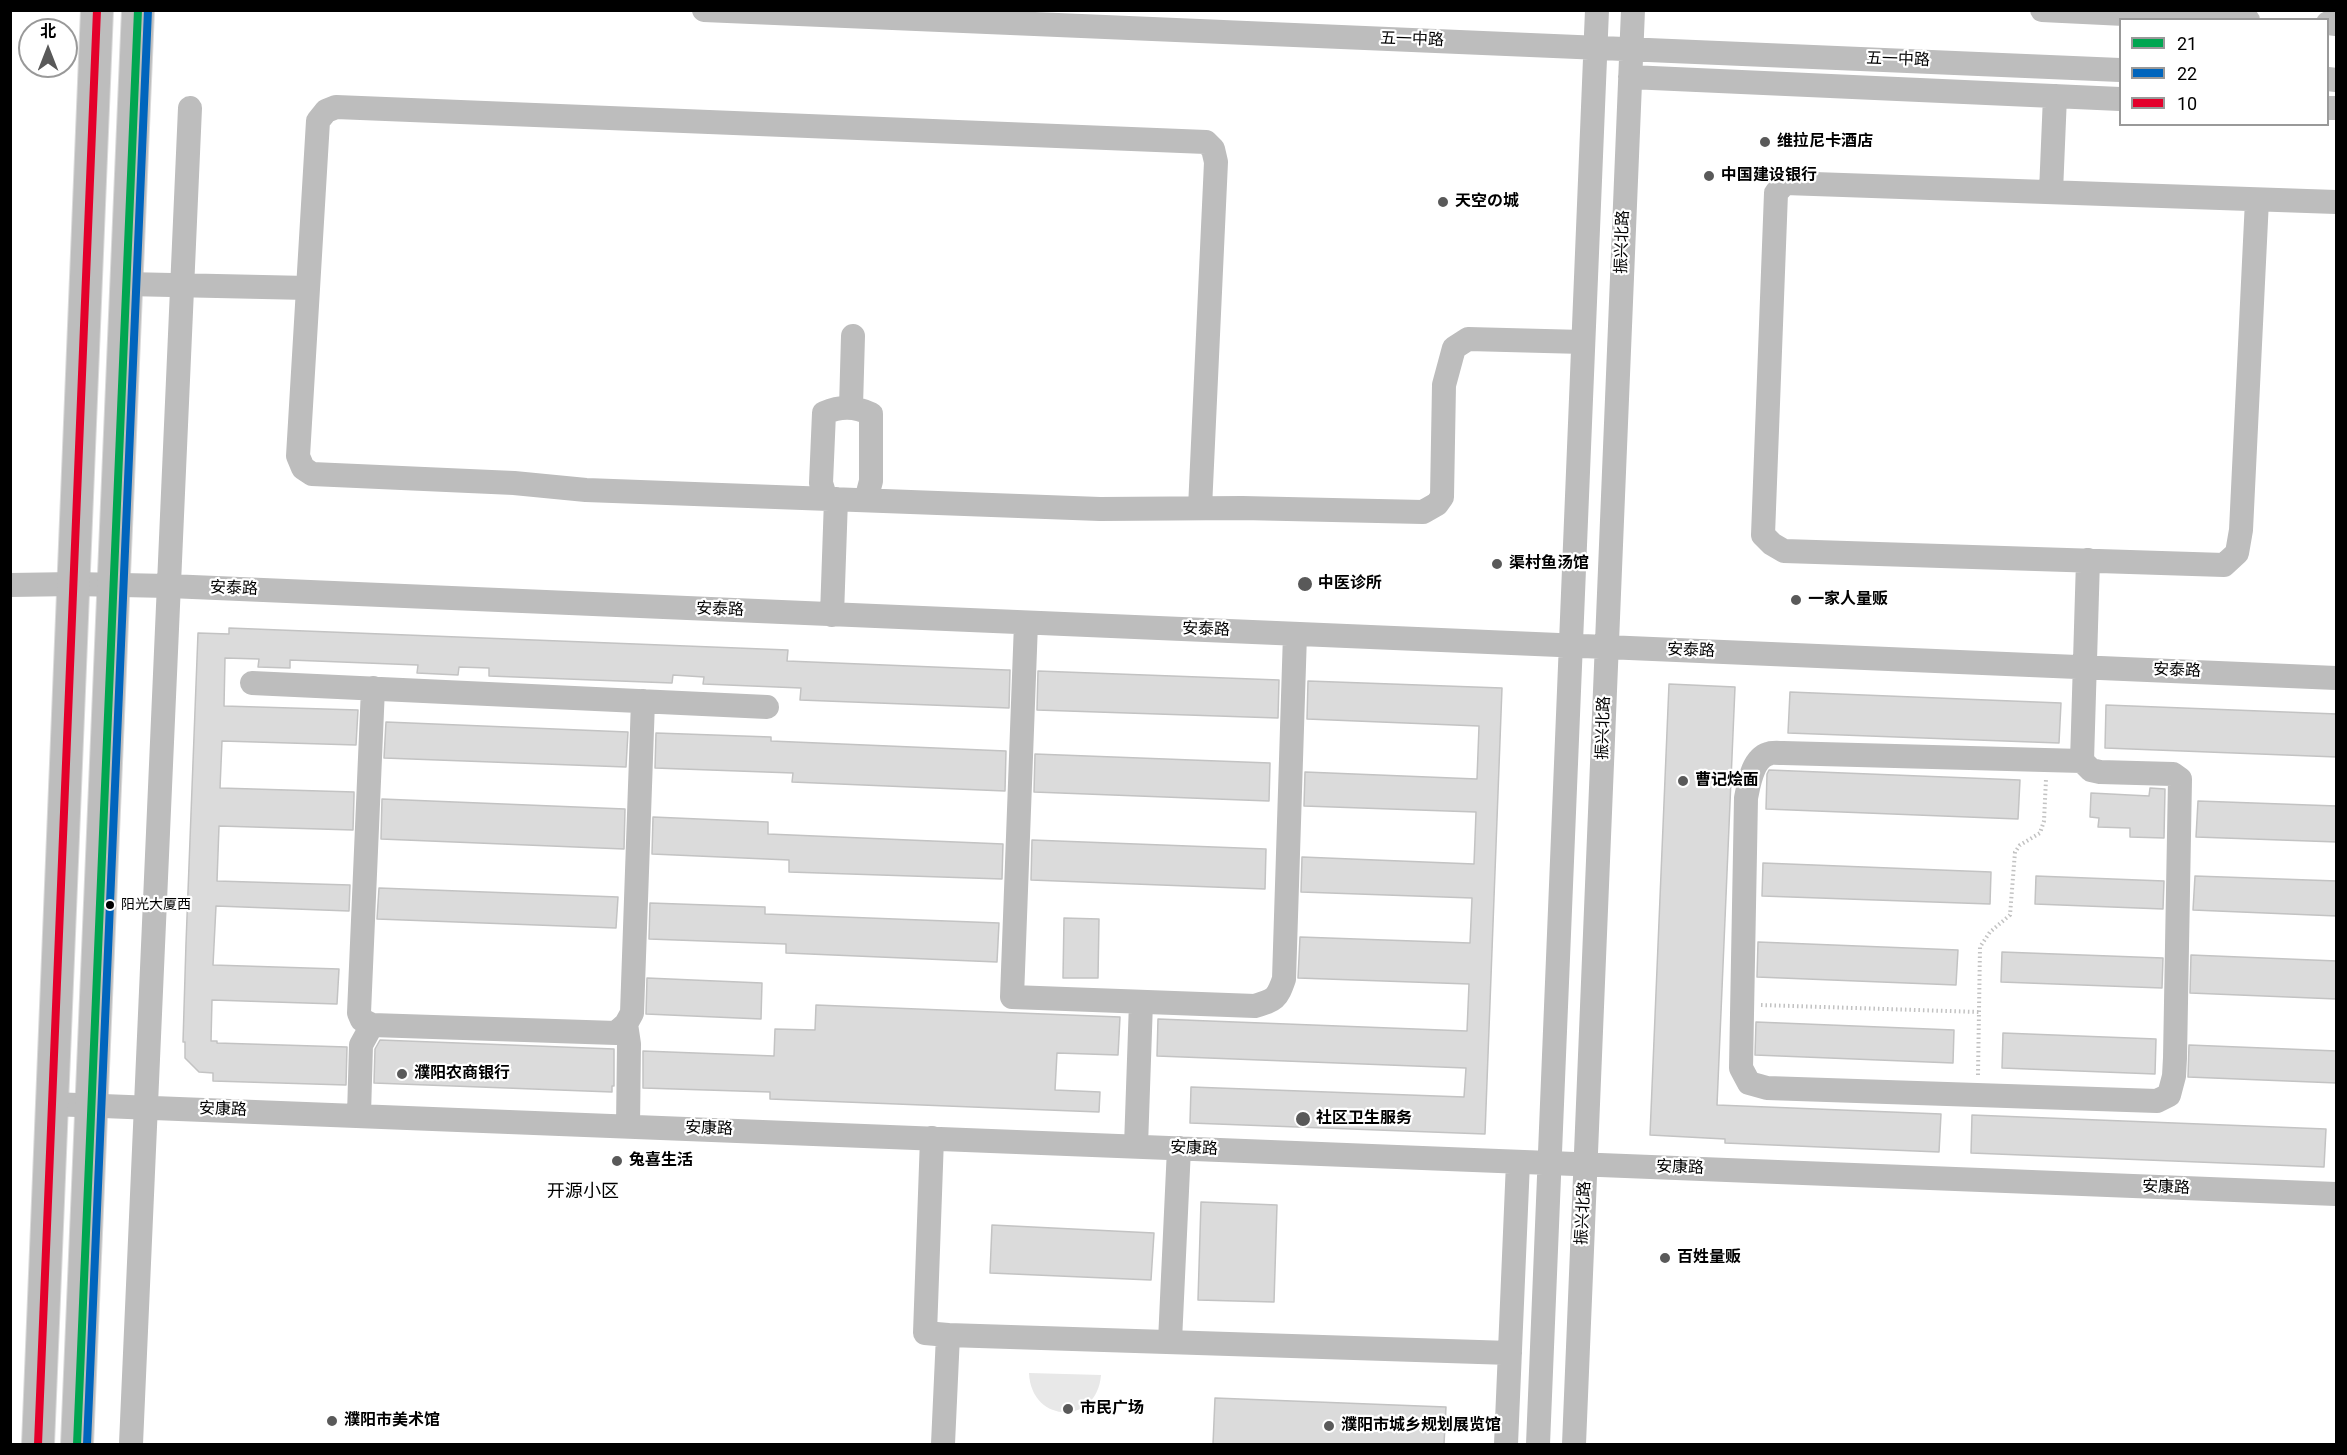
<!DOCTYPE html>
<html>
<head>
<meta charset="utf-8">
<style>
  body { margin:0 }
  #map { position:relative; width:2347px; height:1455px; overflow:hidden; background:#fff; font-family:Roboto,"Noto Sans SC",sans-serif }
  canvas { display:block }
  .frame { position:absolute; inset:0; border:12px solid #000; pointer-events:none }
  .legend { position:absolute; left:2119px; top:18px; width:210px; height:108px; box-sizing:border-box; background:#fff; border:2px solid #999; margin:0; padding:8px 10px; list-style:none; font-size:18px; color:#000 }
  .legend li { display:flex; align-items:center; gap:12px; height:30px }
  .legend b { width:30px; border:2px solid #999 }
  .north { position:absolute; left:18px; top:18px; width:60px; height:60px; box-sizing:border-box; background:#fff; border:2px solid #999; border-radius:50%; rotate:0deg; font-size:16px; font-weight:700; line-height:24px; text-align:center; color:#000 }
  .north::after { content:''; display:block; margin:auto; width:21px; height:27px; background:#595959; clip-path:polygon(50% 0,100% 100%,50% 72%,0 100%) }
</style>
</head>
<body>
<div id="map">
<canvas width="2347" height="1455"></canvas>
<div class="frame"></div>
<ul class="legend">
<li><b style="height:8px;background:#00a651"></b>21</li>
<li><b style="height:8px;background:#0065bd"></b>22</li>
<li><b style="height:8px;background:#e4002b"></b>10</li>
</ul>
<div class="north">北</div>
</div>
<script>
const g = document.querySelector('canvas').getContext('2d');
g.lineJoin = 'round';
function fill(path, color) {
  g.fillStyle = color;
  g.fill(path, 'evenodd');
}
function trace(path, color, width, dash) {
  g.strokeStyle = color;
  g.lineWidth = width;
  g.lineCap = dash ? 'butt' : 'round';
  g.setLineDash(dash || []);
  g.stroke(path);
}
function write(font, color, halo, rows, align = 'center') {
  g.font = font + ' Roboto,"Noto Sans SC","Noto Sans JP",sans-serif';
  g.lineWidth = 4.5;
  g.setLineDash([]);
  g.textBaseline = 'middle';
  g.strokeStyle = halo;
  g.fillStyle = color;
  for (const [text, x, y, turn = 0] of rows) {
    g.save();
    g.translate(x, y);
    g.rotate((+turn || 0) * Math.PI / 180);
    g.textAlign = isNaN(turn) ? turn : align;
    if (halo) g.strokeText(text, 0, 0);
    g.fillText(text, 0, 0);
    g.restore();
  }
}
const green = new Path2D(`
  M1029,1373L1101,1375C1097,1426 1031,1424 1029,1373Z`);
const building = new Path2D(`
  M229,628L788,650L787,661L1007,670H1010L1009,708L800,700L801,688L703,684L704,677L673,675L672,683L489,676V668L459,667L458,675L417,673L418,665L290,660V668L258,667L259,659L225,658L224,706L358,710L356,745L222,741L220,788L354,792V796L353,830L219,826L217,881L350,885L349,911L216,906L213,965L339,969L337,1004L212,1000L211,1041H217V1043L347,1047L346,1085L213,1081V1073L199,1072L185,1058V1042H183L186,943L198,633L229,634Z
  M1038,671L1279,680L1278,718L1037,710Z
  M1308,681L1502,688L1485,1134L1190,1123L1191,1087L1464,1097L1466,1068L1157,1056L1158,1019L1467,1031L1469,984L1298,978L1300,937L1470,943L1472,898L1301,892L1302,857L1474,864L1476,812L1304,806L1305,772L1477,779L1479,726L1307,719Z
  M1669,684L1735,687L1717,1105L1941,1114L1939,1152L1725,1143V1139L1650,1135Z
  M1790,692L2061,703L2059,743L1788,733Z
  M2106,705L2337,714V757L2105,748Z
  M386,722L628,732L626,767L384,758Z
  M656,733L771,737V741L1006,751L1005,791L792,782L793,773L655,768Z
  M1035,754L1270,763L1269,801L1034,792Z
  M1769,770L2020,780L2018,819L1766,809L1767,774Z
  M2150,788L2165,789L2164,838L2130,837V828L2098,827L2099,818L2090,817L2091,793L2149,796Z
  M382,799L625,809L624,849L381,839Z
  M2198,801L2337,806V842L2196,837Z
  M653,817L768,822V834L1003,844L1002,879L789,872V860L652,854Z
  M1032,840L1266,849L1265,889L1031,880Z
  M1763,863L1991,872L1990,904L1762,896Z
  M2036,876L2164,881L2163,909L2035,904Z
  M2195,876L2337,881V916L2193,910Z
  M379,888L618,897L616,928L377,919Z
  M650,903L765,907V914L999,923L997,962L786,953V944L649,939Z
  M1064,918L1099,919L1098,978H1063Z
  M1758,942L1958,950L1956,985L1757,977Z
  M2002,952L2163,958L2162,988L2001,982Z
  M2191,955L2337,961V999L2190,993Z
  M647,978L762,983L761,1019L646,1014Z
  M816,1005L1120,1017L1118,1055L1057,1053L1055,1090L1100,1092L1099,1112L770,1099V1092L643,1088V1051L774,1056L775,1029L815,1030Z
  M1756,1022L1954,1030L1953,1063L1755,1055Z
  M2003,1033L2156,1039L2155,1074L2002,1068Z
  M380,1040L614,1049V1086H612V1092L374,1083L375,1049Z
  M2189,1045L2337,1051V1083L2188,1077Z
  M1972,1115L2326,1129L2324,1167L1971,1153Z
  M1201,1202L1277,1205L1274,1302L1198,1300Z
  M992,1225L1154,1233L1151,1280L990,1273Z
  M1215,1398L1446,1407L1444,1444H1213Z`);
const path = new Path2D(`
  M1761,1005L1979,1012
  M1978,1075L1980,947L1990,932L2010,915L2015,852L2020,845L2040,833L2044,821L2046,779`);
const minor = new Path2D(`
  M704,10L2120,70
  M2042,10L2248,20
  M2328,23L2336,24
  M1630,77L2120,99
  M2328,79L2336,80
  M2328,108H2336
  M2051,192L2055,96
  M2257,200L2241,530L2237,553L2224,565L1784,551L1772,544L1763,535L1776,193L1785,183C1969,190 2153,196 2336,202
  M126,284L308,288
  M851,407L853,336
  M826,499L821,483L824,413C841,406 854,406 871,414V481L866,500
  M1200,508L1216,162L1213,149L1206,142L336,107L326,111L318,121L298,456L303,468L312,474L514,483L586,490L1100,509L1242,508L1423,512L1437,504L1442,497L1444,385L1454,348L1468,339L1583,342
  M10,585L74,584L169,586L2336,678
  M832,615L836,499
  M1026,623L1012,997L1255,1006C1275,1000 1277,999 1284,979L1295,634
  M252,683L767,707
  M373,688L359,1013L362,1020L372,1025L616,1033L626,1024L632,1013L643,701
  M1783,753L2082,761L2091,770L2100,772L2173,774L2180,779L2175,1058L2174,1076L2169,1095L2157,1101L1767,1088L1749,1083L1741,1068L1746,798C1749,784 1752,759 1768,754C1772,752 1779,753 1783,753Z
  M2082,761L2088,560
  M626,1024L629,1044L628,1126
  M52,1104L2336,1194
  M359,1115L361,1045L372,1025
  M932,1138L925,1333L948,1335L943,1444
  M1136,1146L1141,1002
  M948,1335L1510,1353
  M1170,1341L1179,1148
  M131,1444L190,108
  M1506,1444L1518,1162
  M1538,1444L1597,10
  M1574,1444L1633,10`);
const major = new Path2D(`
  M38,1444L97,10
  M77,1444L138,10`);
const bus1 = new Path2D(`
  M77,1444L138,10`);
const bus2 = new Path2D(`
  M87,1444L148,10`);
const bus3 = new Path2D(`
  M38,1444L97,10`);
const markers = [
  [1765,142,6,"#595959"],
  [1709,176,6,"#595959"],
  [1443,202,6,"#595959"],
  [1497,564,6,"#595959"],
  [1305,584,8,"#595959"],
  [1796,600,6,"#595959"],
  [1683,781,6,"#595959"],
  [110,905,5,"#000"],
  [402,1074,6,"#595959"],
  [1303,1119,8,"#595959"],
  [617,1161,6,"#595959"],
  [1665,1258,6,"#595959"],
  [1068,1409,6,"#595959"],
  [332,1421,6,"#595959"],
  [1329,1426,6,"#595959"]
];
const busNames = [
  ["阳光大厦西",121,905]
];
const streetNames = [
  ["五一中路",1412,40,2],
  ["五一中路",1898,60,2],
  ["振兴北路",1623,242,-88],
  ["安泰路",234,589,2],
  ["安泰路",720,610,2],
  ["安泰路",1206,630,2],
  ["安泰路",1691,651,2],
  ["安泰路",2177,671,2],
  ["振兴北路",1604,728,-88],
  ["安康路",223,1110,2],
  ["安康路",709,1129,2],
  ["安康路",1194,1149,2],
  ["安康路",1680,1168,2],
  ["安康路",2166,1188,2],
  ["振兴北路",1584,1213,-87]
];
const poiNames = [
  ["维拉尼卡酒店",1777,142],
  ["中国建设银行",1721,176],
  ["天空の城",1455,202],
  ["渠村鱼汤馆",1509,564],
  ["中医诊所",1318,584],
  ["一家人量贩",1808,600],
  ["曹记烩面",1695,781],
  ["濮阳农商银行",414,1074],
  ["社区卫生服务",1316,1119],
  ["兔喜生活",629,1161],
  ["百姓量贩",1677,1258],
  ["市民广场",1080,1409],
  ["濮阳市美术馆",344,1421],
  ["濮阳市城乡规划展览馆",1341,1426]
];
const neighbourhoodNames = [
  ["开源小区",583,1192]
];
fill(green, '#e8e8e8');
fill(building, '#dbdbdb');
trace(building, '#c3c3c3', 1.5);
trace(major, '#dbdbdb', 34);
trace(path, '#c2c2c2', 4, [1.5, 3]);
trace(minor, '#bdbdbd', 24);
trace(major, '#bdbdbd', 32);
trace(bus1, '#00a651', 8);
trace(bus2, '#0065bd', 8);
trace(bus3, '#e4002b', 8);
for (const [x, y, r, color] of markers) {
  const dot = new Path2D();
  dot.arc(x, y, r, 0, 2 * Math.PI);
  g.fillStyle = color;
  g.fill(dot);
  trace(dot, '#fff', 2);
}
write('14px', '#000', '#fff', busNames, 'left');
write('16px', '#000', '#fff', streetNames);
write('bold 16px', '#000', '#fff', poiNames, 'left');
write('18px', '#000', '#fff', neighbourhoodNames);
</script>
</body>
</html>
